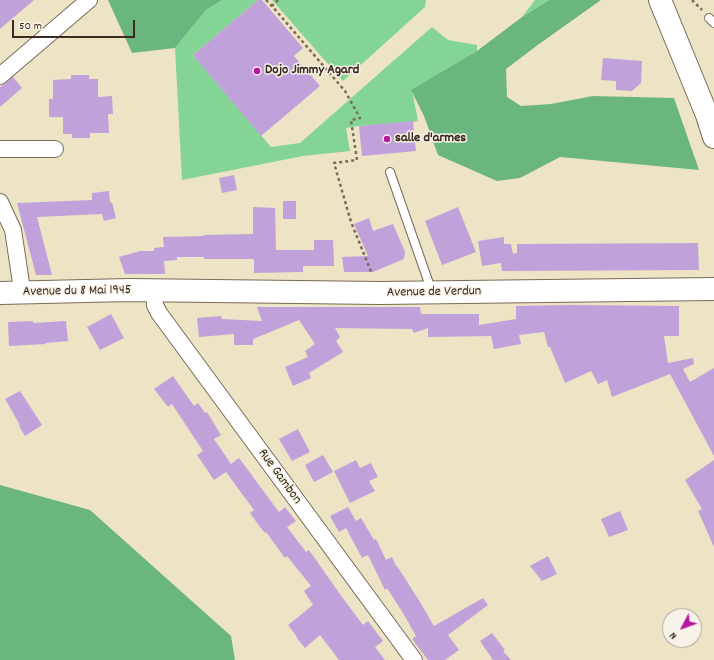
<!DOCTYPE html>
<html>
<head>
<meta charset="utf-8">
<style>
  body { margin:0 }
  #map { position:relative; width:714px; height:660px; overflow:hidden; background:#ede3c5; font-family:Dekko,sans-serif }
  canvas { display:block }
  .north { position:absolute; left:662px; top:608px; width:40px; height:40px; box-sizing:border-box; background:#f7f3e8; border:1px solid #aca397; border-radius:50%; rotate:229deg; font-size:11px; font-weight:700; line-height:16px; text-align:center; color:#3b2a1e }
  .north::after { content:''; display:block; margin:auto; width:14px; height:18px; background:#b5179e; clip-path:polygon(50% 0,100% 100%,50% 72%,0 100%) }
  .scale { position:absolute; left:12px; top:20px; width:123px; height:18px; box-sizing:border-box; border:2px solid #3b2a1e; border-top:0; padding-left:5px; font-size:12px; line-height:14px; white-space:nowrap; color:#3b2a1e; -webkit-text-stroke:3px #f7f3e8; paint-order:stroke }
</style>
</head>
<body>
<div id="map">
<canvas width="714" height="660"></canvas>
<div class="north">N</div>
<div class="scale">50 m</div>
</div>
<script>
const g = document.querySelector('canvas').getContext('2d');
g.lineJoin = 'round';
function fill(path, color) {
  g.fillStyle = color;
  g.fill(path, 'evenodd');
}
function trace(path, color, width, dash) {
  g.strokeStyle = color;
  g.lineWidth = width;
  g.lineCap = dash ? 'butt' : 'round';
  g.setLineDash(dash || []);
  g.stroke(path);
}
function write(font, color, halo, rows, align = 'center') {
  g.font = font + ' Dekko,sans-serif';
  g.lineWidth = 3;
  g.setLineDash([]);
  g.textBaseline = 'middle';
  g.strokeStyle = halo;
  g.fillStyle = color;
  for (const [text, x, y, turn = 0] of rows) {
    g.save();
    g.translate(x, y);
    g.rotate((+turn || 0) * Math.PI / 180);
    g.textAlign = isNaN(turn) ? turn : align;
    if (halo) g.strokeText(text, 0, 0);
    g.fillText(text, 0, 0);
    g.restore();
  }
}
const green = new Path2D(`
  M222,0H258L193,55L271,147L300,143L432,27L448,40L477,45V51L412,90L418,121L412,122L358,126L346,128L350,151L303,156L182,180L175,48L206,10Z
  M272,0H426L425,7L343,81Z
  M535,0H549L522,17Z`);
const forest = new Path2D(`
  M108,0H222L206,10L175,48L132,53Z
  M549,0H601L539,44L506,69L507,97L521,106L551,104L593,96L674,98L699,170L560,157L520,178L497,181L438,155L424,116L411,90L477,51L522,17Z
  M0,485L90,510L231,636L235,660H0Z`);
const building = new Path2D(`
  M0,0H34L0,29Z
  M258,0H262L303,48L294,56L320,86L261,136L193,55Z
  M603,58L642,61L641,83L632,91L616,90V81L601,80Z
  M71,75H89V79H98V97L112,96L113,114H108L109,133H90V138H72V134H63V117H49V99H53V80L71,79Z
  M13,77L22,88L0,107V87Z
  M413,121L416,151L362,156L359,126Z
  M234,175L237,190L222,193L219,178Z
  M109,191L110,203L112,202L116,218L104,221L102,214L37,217L52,275H36L17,203L92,200V193Z
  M283,201H296V219H283Z
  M253,207L275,208L276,250H314V240H333L334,266H303V272L254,273V259H204V257H177V260L164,261L165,274H125L119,257L140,251H154V248L164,247L163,237L204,236V235L253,234Z
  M458,207L476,252L442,265L425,221Z
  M369,218L373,231L393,224L405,252L404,259L373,272H344L342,257L368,256L354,224Z
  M504,237V244H511L513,254L517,253V244L698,243L699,270L502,271L501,263L482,266L478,241Z
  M570,305L679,306V336H664L668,363L693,358L694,364L683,369L690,382L714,368V456L670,374L612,397L607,380L598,384L591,371L565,383L550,347H548L544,332L519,335L521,344L494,349L491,336L428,337V328L414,333L412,329L335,328L340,337L336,341L343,352L309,373L311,378L293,386L285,367L308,357L305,351L315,344L299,320L253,339V345H234V334L199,337L197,318L221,316L222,319L262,321L257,307H420L421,314H479V325L516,319V306Z
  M111,314L124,338L100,350L87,327Z
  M33,321V323L66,321L68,341L45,343L46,344L9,346L8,322Z
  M173,376L194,406L198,403L205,413L207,412L221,435L214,439L231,464L239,458L279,512L285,507L296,521L287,527L306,552L309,550L342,597L363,625L368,621L383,641L375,647L385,660H339L320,635L305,648L296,637H297L288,625L313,605L304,591L311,586L287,556L285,558L266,532L265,533L260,527L250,513L254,510L226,472L214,480L197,455L203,451L172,404L168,407L154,389Z
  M20,391L42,425L25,436L19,426L20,425L5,399Z
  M298,429L310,452L292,461L279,439Z
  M323,455L333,472L314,482L305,465Z
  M356,460L360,468L371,463L378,477L369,481L375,491L350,503L334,471Z
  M714,460V547L698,511L702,509L685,480Z
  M348,507L356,521L361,518L374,540L376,539L386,560L392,557L396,566H397L420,602L434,626L483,598L488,605L448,635L459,650L445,660H428L412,639L416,636L403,613L387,588L385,590L368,555L362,558L346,528L339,532L330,516Z
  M620,511L628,530L609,537L601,519Z
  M548,556L557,574L542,581L530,566Z
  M492,633L505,650L503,651L511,660H493L480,641Z`);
const path = new Path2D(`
  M266,0L272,6
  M278,0L272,6L345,91L360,118L351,120L357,160L334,163L351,222L372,274
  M692,0L702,10`);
const lane = new Path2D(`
  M709,18L714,23
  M390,172L432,292`);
const street = new Path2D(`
  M0,76L89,0
  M0,149H55
  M0,202L13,230L20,276L22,293
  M154,291L155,305L159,313L414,660`);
const secondary = new Path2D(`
  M660,0L707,115L714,137`);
const primary = new Path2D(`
  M0,293L129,290L380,293L714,289`);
const markers = [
  [257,71,4,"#b5179e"],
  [387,139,4,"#b5179e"]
];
const poiNames = [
  ["Dojo Jimmy Agard",265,71],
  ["salle d'armes",395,139]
];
const streetNames = [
  ["Avenue du 8 Mai 1945",77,292,-1],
  ["Avenue de Verdun",434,293,-1],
  ["Rue Gambon",279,477,54]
];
fill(green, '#84d595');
fill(forest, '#6bb67e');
fill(building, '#c1a1da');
trace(lane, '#796b58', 10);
trace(street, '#796b58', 18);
trace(secondary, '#796b58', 24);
trace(primary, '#796b58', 24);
trace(path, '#796b58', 2.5, [3, 3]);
trace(lane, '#fff', 8);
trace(street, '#fff', 16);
trace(secondary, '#fff', 22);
trace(primary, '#fff', 22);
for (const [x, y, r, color] of markers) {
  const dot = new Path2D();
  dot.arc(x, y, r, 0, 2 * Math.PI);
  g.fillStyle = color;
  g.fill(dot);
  trace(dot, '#f7f3e8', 1.5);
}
write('bold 14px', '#3b2a1e', '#f7f3e8', poiNames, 'left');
write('14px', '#3b2a1e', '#f7f3e8', streetNames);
</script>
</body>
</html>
